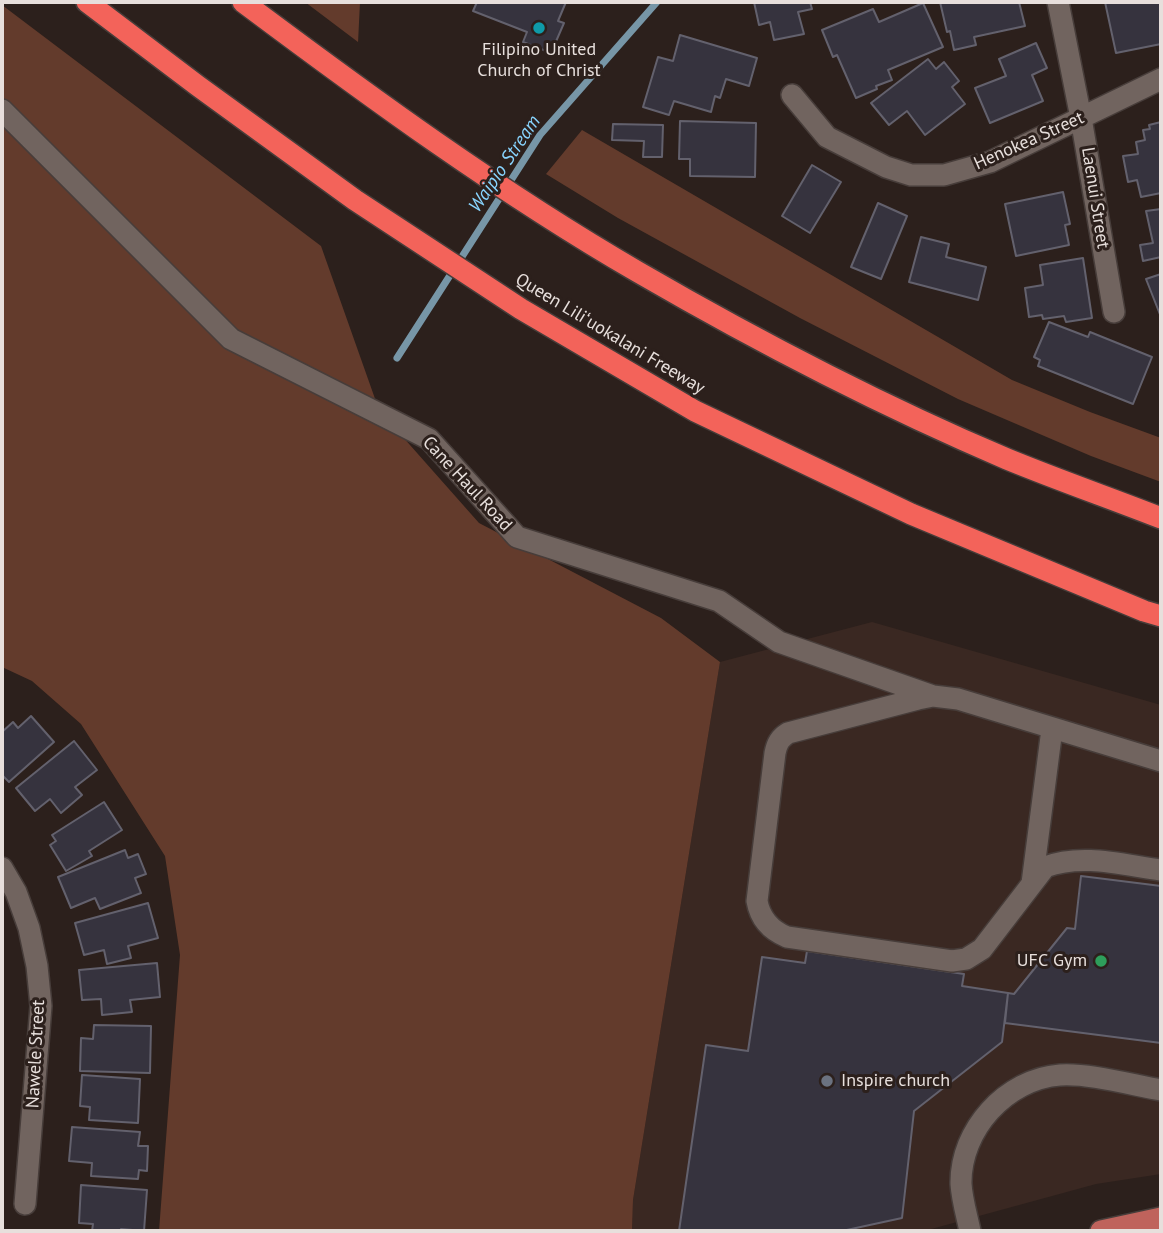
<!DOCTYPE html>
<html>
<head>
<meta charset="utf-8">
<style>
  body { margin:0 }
  #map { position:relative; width:1163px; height:1233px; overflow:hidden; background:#2c201c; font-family:"PT Sans",sans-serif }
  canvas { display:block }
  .frame { position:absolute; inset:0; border:4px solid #e7dfdc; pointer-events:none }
</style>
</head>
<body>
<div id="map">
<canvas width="1163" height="1233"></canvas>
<div class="frame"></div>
</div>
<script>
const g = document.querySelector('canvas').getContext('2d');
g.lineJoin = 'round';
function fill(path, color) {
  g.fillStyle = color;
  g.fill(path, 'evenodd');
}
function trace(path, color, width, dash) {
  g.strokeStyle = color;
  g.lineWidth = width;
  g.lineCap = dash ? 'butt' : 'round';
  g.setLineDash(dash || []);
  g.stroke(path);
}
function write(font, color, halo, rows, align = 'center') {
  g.font = font + ' "PT Sans",sans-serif';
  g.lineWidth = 6;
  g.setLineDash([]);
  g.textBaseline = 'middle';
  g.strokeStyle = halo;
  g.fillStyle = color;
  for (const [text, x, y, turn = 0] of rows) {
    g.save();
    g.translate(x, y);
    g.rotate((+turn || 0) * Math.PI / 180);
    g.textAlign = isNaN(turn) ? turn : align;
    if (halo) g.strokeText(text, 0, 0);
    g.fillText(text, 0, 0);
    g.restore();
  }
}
const built = new Path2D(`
  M872,622L1161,705V1174L1096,1184L924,1231H632L633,1200L720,662Z`);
const green = new Path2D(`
  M305,2H360L358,43V42Z
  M2,5L321,246L379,410L479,523L661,618L720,662L633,1200L632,1231H159L180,955L165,856L81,724L32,681L2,667Z
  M582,130L1012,380L1090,412L1161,438V482L1091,456L958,399L800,318L618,218L546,174Z`);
const stream = new Path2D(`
  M397,358L540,135L657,2`);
const building = new Path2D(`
  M477,2H566L558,21L564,23L551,53L523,42L527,32L473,11Z
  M754,2H810L812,9L798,12L804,34L774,40L770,22L759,25Z
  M940,2H1019L1025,26L974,37L976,45L954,50L950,31L947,32Z
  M1105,2H1161V44L1116,53Z
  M923,3L943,47L888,70L892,80L876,86L877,89L856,98L837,55L833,57L822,30L873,9L879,22Z
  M680,35L757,58L749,86L726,79L720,98L715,96L711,112L674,101L669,115L643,107L658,57L673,61Z
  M1036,43L1047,68L1032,75L1043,101L990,123L975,88L1006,76L999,59Z
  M928,59L936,69L944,62L959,81L952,87L965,104L925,135L907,111L889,125L871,103Z
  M680,121L756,123L755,177L690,176V159H679Z
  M1161,122V193L1141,197L1137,180L1128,182L1123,156L1138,154L1136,142L1145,140L1143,130L1150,129L1149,125Z
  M613,124L663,125L662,157H643L644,141L612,140Z
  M812,165L841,182L810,233L782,216Z
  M1063,192L1070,224L1065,225L1069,245L1016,256L1005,204Z
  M878,203L907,216L881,279L851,267Z
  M1161,209V257L1143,261L1140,245L1153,243L1146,211Z
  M921,237L949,244L946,257L986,267L978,300L909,282Z
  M1083,258L1092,318L1066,322L1064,316L1043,319L1042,315L1029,317L1025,288L1043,285L1040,265Z
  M1161,274V317L1146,279Z
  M1049,322L1088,337L1090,332L1152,357L1133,404L1038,366L1040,360L1034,357Z
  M31,716L54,742L9,782L2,775V732L13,722L18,728Z
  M74,741L97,770L75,787L82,795L61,813L50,799L35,811L16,788Z
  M104,802L122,830L89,851L92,856L66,871L50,845L56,841L52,835Z
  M125,850L128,858L138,854L146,874L135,878L141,893L100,909L95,898L71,908L58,877Z
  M1081,876L1161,886V1043L1005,1023L1008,993L1014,994L1067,928L1075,929Z
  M148,903L158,938L128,946L131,958L107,964L104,950L84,955L75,923Z
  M807,951L964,974L962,986L1008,993L1002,1042L914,1111L902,1218L842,1231H679L706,1045L748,1051L762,957L805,963Z
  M157,963L160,997L130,1000L132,1012L102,1015L101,999L82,1000L79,970Z
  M94,1025L151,1026L150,1073L80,1071L81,1038L93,1039Z
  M82,1075L140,1079L138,1123L89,1120L90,1107L80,1106Z
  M72,1127L140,1132L138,1146H148L147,1171L139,1170L138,1179L91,1176L92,1163L69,1161Z
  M81,1185L147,1190L144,1231L121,1229V1231H92L93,1224L79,1223Z`);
const minor = new Path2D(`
  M1058,2L1081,118L1114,312
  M792,95L827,137L886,167L911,175H944L990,162L1161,79
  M2,110L231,339L429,439L517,537L719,601L779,642L933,696
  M1161,761L958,699L933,696L918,699L788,733C780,738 777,743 775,753L757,901C760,918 770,930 787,937L952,961L966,959L982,949L1045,867C1082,853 1123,865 1161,870
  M2,868L16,892L29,928L37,966L41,1006L25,1204
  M1032,883L1052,729
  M970,1231C967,1216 962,1200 961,1184C960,1130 1006,1079 1060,1075C1089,1073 1132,1085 1161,1090`);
const major = new Path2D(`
  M1101,1231L1161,1218`);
const highway = new Path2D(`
  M87,2L198,86L355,200L521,309L695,411L911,514L1144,611L1161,616
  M243,2C370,97 500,192 638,272C757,341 880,405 1007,459C1058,480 1110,498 1161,518`);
const markers = [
  [539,28,7,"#0f9aa8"],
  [1101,961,7,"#2e9e5b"],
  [827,1081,7,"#6b7280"]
];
const poiNames = [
  ["Filipino United",539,50],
  ["Church of Christ",539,71],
  ["UFC Gym",1087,961,"right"],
  ["Inspire church",841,1081,"left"]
];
const streetNames = [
  ["Henokea Street",1029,141,-24],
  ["Laenui Street",1095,198,81],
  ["Queen Liliʻuokalani Freeway",610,334,31],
  ["Cane Haul Road",467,484,47],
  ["Nawele Street",36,1054,-87]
];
const waterNames = [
  ["Waipio Stream",505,164,-56]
];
fill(built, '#3a2822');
fill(green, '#633b2c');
trace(stream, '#7796a7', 7);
fill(building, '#36333e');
trace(building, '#63616d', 2);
trace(minor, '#473d3a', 24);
trace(major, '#473d3a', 24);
trace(highway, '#473d3a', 24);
trace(minor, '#71645f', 21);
trace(major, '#bf635c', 21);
trace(highway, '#f3635a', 21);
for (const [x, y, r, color] of markers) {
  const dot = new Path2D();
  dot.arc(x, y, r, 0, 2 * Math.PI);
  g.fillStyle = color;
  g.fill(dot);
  trace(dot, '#2c201c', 2.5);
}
write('18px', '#e7dfdc', '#2c201c', poiNames);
write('18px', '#e7dfdc', '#2c201c', streetNames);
write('italic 19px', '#88d4fe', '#2c201c', waterNames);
</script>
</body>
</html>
